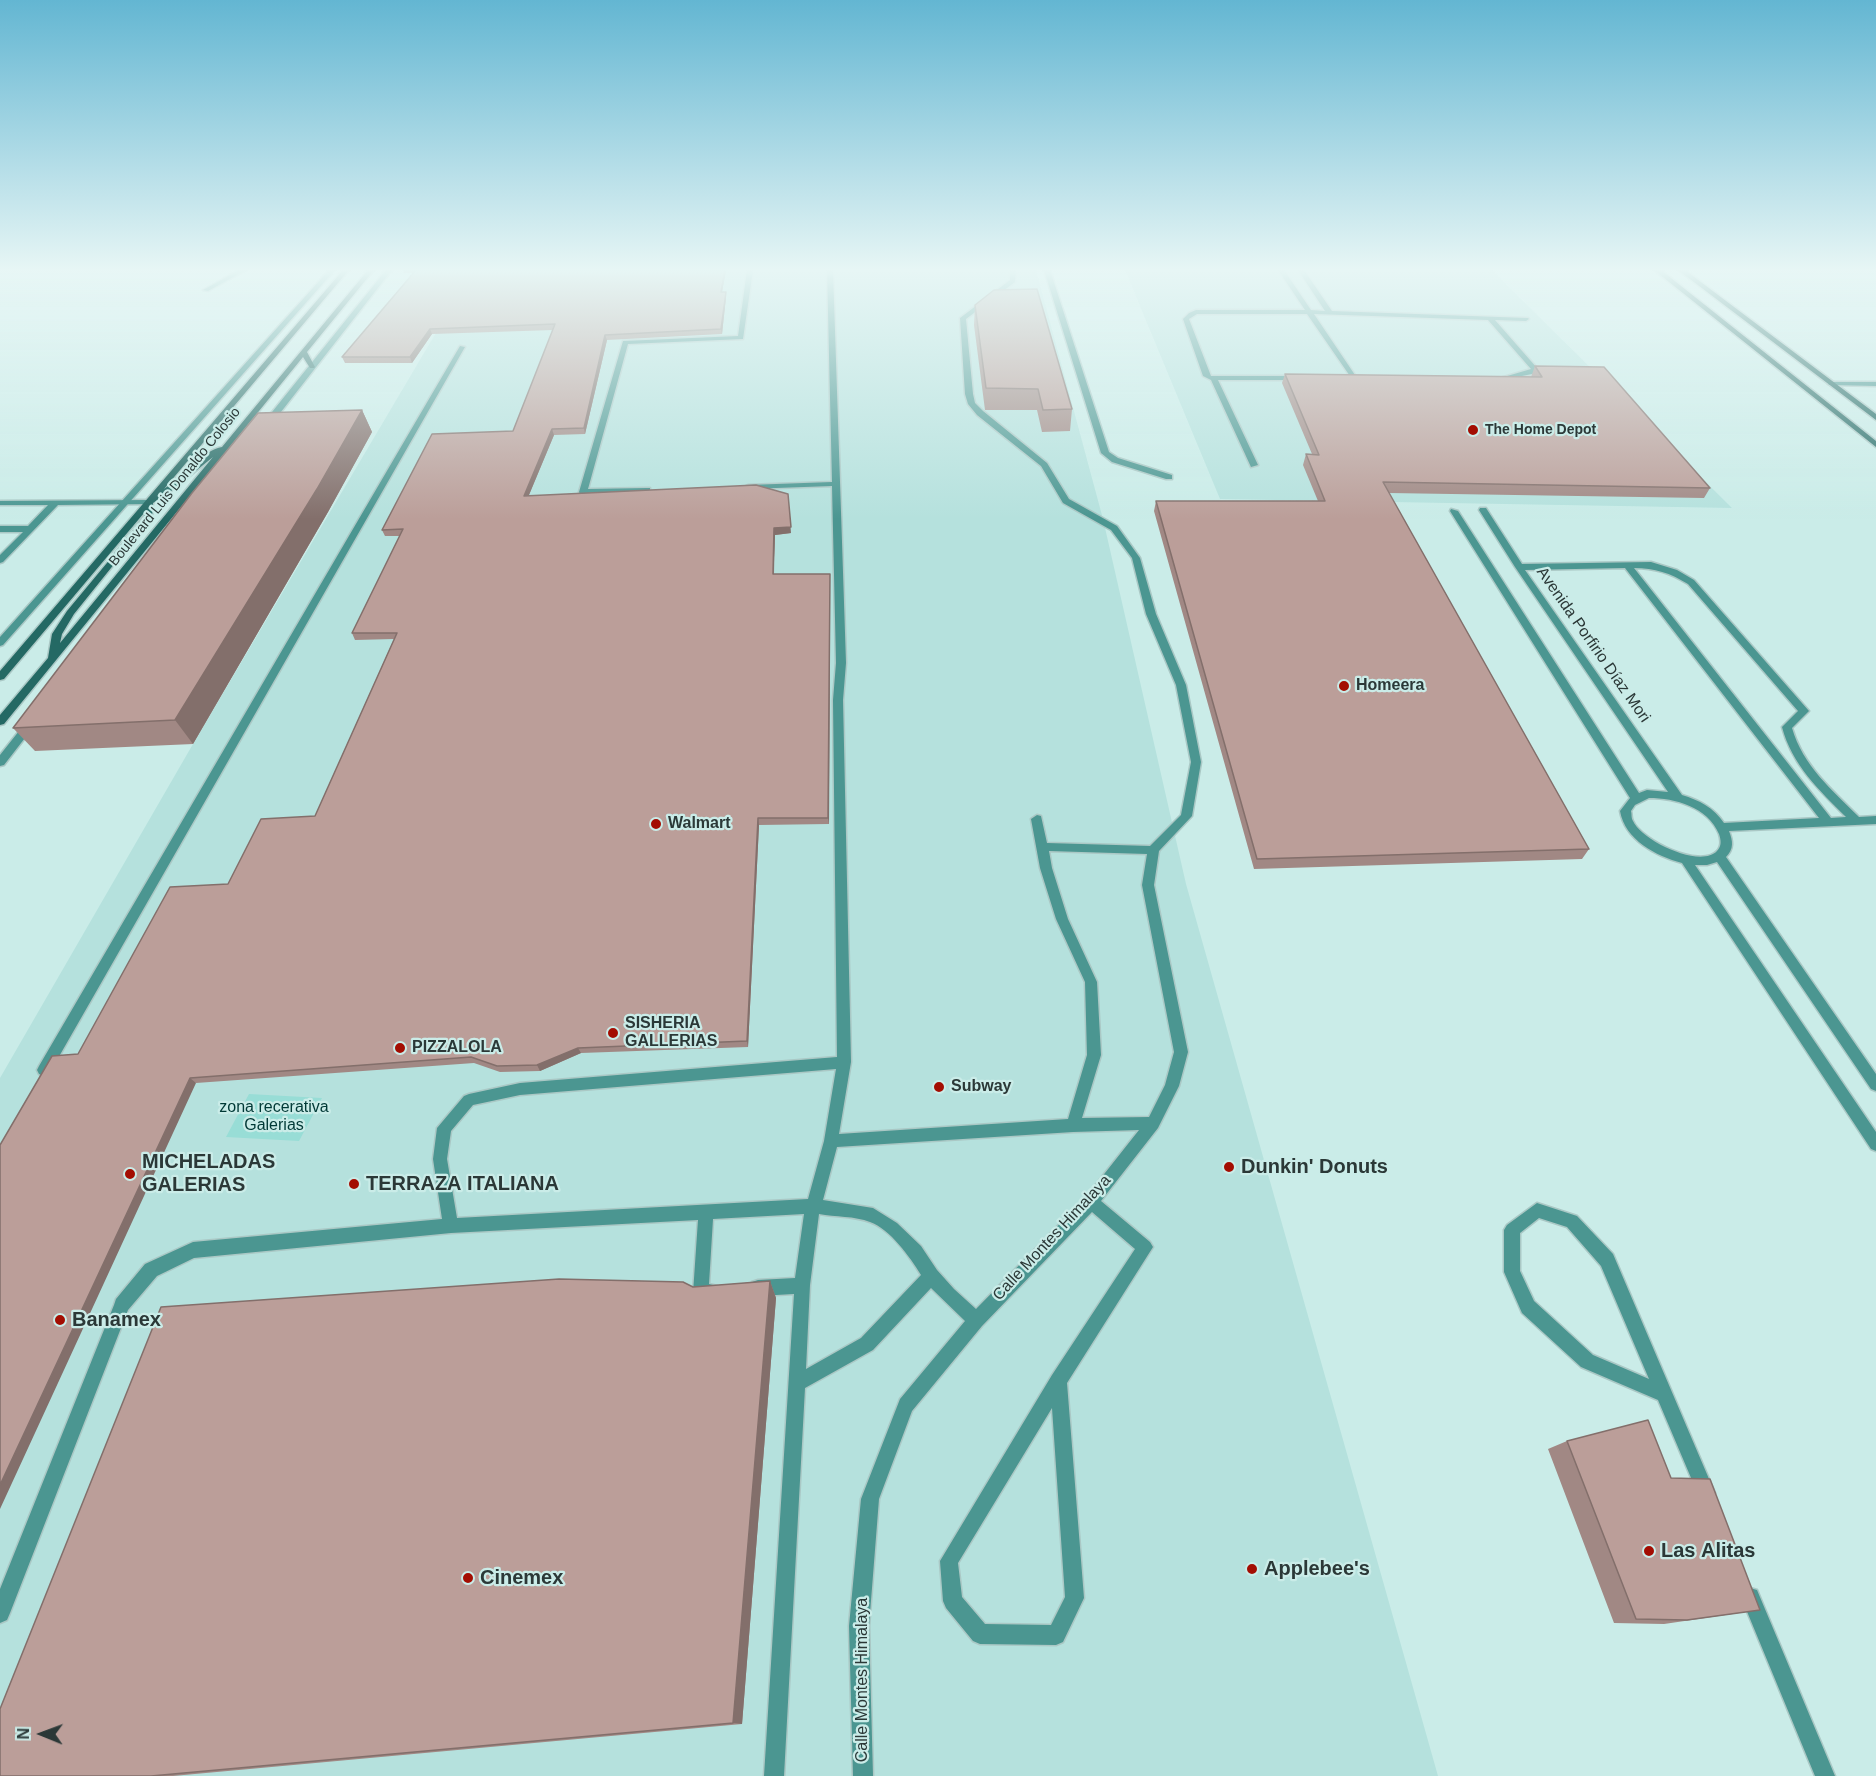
<!DOCTYPE html>
<html>
<head>
<meta charset="utf-8">
<style>
  body { margin:0 }
  #map { position:relative; width:1876px; height:1776px; overflow:hidden; background:#caece8; font-family:Helvetica,sans-serif }
  canvas { display:block }
  .north { position:absolute; left:12px; top:1704px; width:60px; height:60px; -webkit-text-stroke:4px #caece8; paint-order:stroke; rotate:271deg; font-size:16px; font-weight:700; line-height:24px; text-align:center; color:#2b3837 }
  .north::after { content:''; display:block; margin:auto; width:21px; height:27px; background:#2b3837; clip-path:polygon(50% 0,100% 100%,50% 72%,0 100%) }
</style>
</head>
<body>
<div id="map">
<canvas width="1876" height="1776"></canvas>
<div class="north">N</div>
</div>
<script>
const g = document.querySelector('canvas').getContext('2d');
g.lineJoin = 'round';
function fill(path, color) {
  g.fillStyle = color;
  g.fill(path, 'evenodd');
}
function trace(path, color, width, dash) {
  g.strokeStyle = color;
  g.lineWidth = width;
  g.lineCap = dash ? 'butt' : 'round';
  g.setLineDash(dash || []);
  g.stroke(path);
}
function write(font, color, halo, rows, align = 'center') {
  g.font = font + ' Helvetica,sans-serif';
  g.lineWidth = 4.5;
  g.setLineDash([]);
  g.textBaseline = 'middle';
  g.strokeStyle = halo;
  g.fillStyle = color;
  for (const [text, x, y, turn = 0] of rows) {
    g.save();
    g.translate(x, y);
    g.rotate((+turn || 0) * Math.PI / 180);
    g.textAlign = isNaN(turn) ? turn : align;
    if (halo) g.strokeText(text, 0, 0);
    g.fillText(text, 0, 0);
    g.restore();
  }
}
const built = new Path2D(`
  M473,270H1036L1103,519L1186,884L1438,1776H0V1078L193,744Z
  M1125,270H1492L1732,508L1220,499Z`);
const green = new Path2D(`
  M249,1094L322,1098L299,1141L226,1137Z`);
const lane = new Path2D(`
  M239,270H246L208,291L203,290Z
  M747,270H753L743,339L628,344L588,489L647,488H650V492L580,494L579,492L623,341L738,336Z
  M827,270H833L846,663L843,700L851,1062L839,1134L1068,1119L1087,1055L1085,982L1056,919L1040,868L1031,819L1037,815L1041,816L1047,843L1150,846L1181,815L1191,762L1176,685L1146,614L1132,558L1111,530L1063,503L1041,466L977,415L968,404L965,394L960,318L1010,280V270H1016L1015,282L966,319L973,394L975,403L983,411L1047,463L1069,499L1117,526L1140,558L1156,614L1186,685L1201,762L1192,816L1159,851L1154,885L1188,1052L1179,1086L1158,1128L1101,1201L1150,1242L1153,1247L1067,1383L1084,1598L1063,1642L1056,1645L980,1644L973,1641L946,1608L943,1601L940,1561L1052,1375L1135,1249L1092,1212L982,1326L912,1411L879,1499L869,1626L873,1776H853L849,1626L861,1499L900,1399L965,1321L931,1288L873,1350L805,1388L784,1776H764L794,1294L758,1296L752,1294L750,1288L752,1282L758,1280L795,1278L804,1214L713,1219L709,1284L717,1286L719,1292L717,1298L701,1301L695,1299L693,1293L698,1220L451,1233L194,1258L157,1276L128,1310L10,1613L7,1620L0,1623V1589L114,1305L116,1299L145,1264L193,1242L442,1219L433,1159L437,1128L464,1096L469,1094L520,1083L837,1057L833,700L836,663L832,486L748,489L744,487L748,485L832,482ZM1049,851L1147,854L1142,885L1174,1052L1165,1085L1149,1117L1082,1118L1101,1055L1097,982L1068,919L1052,868ZM836,1069L824,1141L808,1199L457,1218L447,1159L451,1131L473,1105L520,1095ZM1139,1130L1086,1197L976,1309L954,1289L937,1270L921,1246L897,1223L873,1208L823,1200L837,1147L1073,1132ZM819,1214C835,1217 855,1216 870,1222C890,1229 910,1257 921,1275L861,1338L806,1369L810,1285ZM1052,1408L1065,1597L1051,1625L985,1624L962,1597L958,1563Z
  M1044,270H1050L1109,452L1118,458L1172,475V479H1166L1112,462L1101,453Z
  M1278,270H1284L1311,310L1325,311L1298,270H1304L1332,311L1528,318L1529,319L1526,321L1495,320L1537,368H1549L1552,370L1497,381V379L1531,369L1488,320L1314,314L1357,378L1354,380L1352,379L1307,314H1197L1189,319L1211,376H1298L1301,378L1298,380H1218L1258,465L1251,467L1211,380L1203,376L1183,319L1189,313L1196,310H1305Z
  M460,346L465,347L49,1074L44,1076L39,1074L37,1070L39,1066Z
  M1832,382H1876V386L1830,385L1828,384Z
  M149,500L153,502L152,504L58,505L3,562L0,563V555L23,532H0V526H28L48,505H0V501Z
  M1537,1203L1577,1216L1613,1254L1715,1493L1712,1499L1706,1502L1700,1499L1658,1400L1581,1367L1522,1313L1504,1272V1230L1507,1225ZM1539,1218L1567,1227L1601,1266L1649,1379L1593,1355L1534,1301L1520,1271V1233Z
  M1750,1588L1757,1590L1835,1776H1815L1741,1597L1743,1590Z`);
const street = new Path2D(`
  M329,270H335L3,645L0,646V637Z
  M386,270H392L270,426H264V422Z
  M1480,508H1486L1522,564L1651,562L1677,570L1694,580L1809,711L1792,728C1803,766 1832,790 1859,817L1876,816V824L1729,831C1733,841 1734,849 1726,857L1876,1074V1091L1871,1089L1717,862L1707,865H1695L1876,1132V1151L1871,1149L1682,863C1656,856 1625,840 1620,811L1630,798L1450,511L1451,509L1458,511L1639,793L1647,790L1668,792L1515,567L1479,510ZM1625,568L1819,818L1724,823C1714,808 1699,800 1682,795L1525,570ZM1634,568C1655,568 1670,573 1688,584L1798,711L1782,727C1792,765 1819,790 1846,817L1831,818ZM1649,798C1675,798 1708,807 1719,834C1721,840 1722,846 1717,851C1700,869 1641,840 1633,821C1631,818 1632,815 1631,811L1635,805Z
  M31,720L36,723L35,725L4,765L0,766V755L27,721Z`);
const secondary = new Path2D(`
  M343,270H349L164,489C178,479 205,449 222,447L368,270H374L307,352L315,367L314,368H310L303,357L4,724L0,725V715L48,658L52,634L67,611L136,528L144,517V513L4,679L0,680V671ZM213,457L60,643L62,634L74,614L152,517L153,503L171,491Z
  M1654,270H1661L1876,441V447Z
  M1678,270H1685L1876,414V420Z`);
const wall = new Path2D(`
  M403,270H726L722,292H726V297L722,334L607,340L585,434L554,435L529,495L791,533L775,535L774,574L830,580L829,824L759,825L748,1047L581,1053L540,1071L500,1072L474,1063L196,1083L78,1054L228,884L315,816L394,639L355,640L352,633L400,536H385L382,530L513,431L553,330L432,334L412,363H345L342,357L413,273H404Z
  M975,305L1072,409L1070,431L1042,432L1037,410H985L974,325Z
  M1535,366L1710,488L1704,498L1389,493L1589,849L1582,859L1254,869L1154,511L1156,501H1318L1303,465L1306,454H1312L1282,383L1285,374L1531,377Z
  M362,410L372,432L328,512L193,744L35,751L13,728Z
  M770,1281L776,1298L742,1724L173,1776H0L693,1287Z
  M1567,1441L1671,1478L1760,1610L1664,1624L1614,1623L1548,1449Z`);
const shadedWall = new Path2D(`
  M725,270H726L721,297V292Z
  M726,292V297L722,334L721,329Z
  M430,329L432,334L412,363L410,357Z
  M605,335L607,340L585,434L584,428Z
  M362,410L372,432L328,512L193,744L175,720Z
  M552,429L554,435L526,502L524,496Z
  M788,494L791,533L775,535L773,580V574L774,528Z
  M830,574V580L829,824L828,818Z
  M758,818L759,825L748,1047L747,1041Z
  M578,1048L581,1053L540,1071L537,1065Z
  M190,1078L196,1083L0,1509V1485Z
  M770,1281L776,1298L742,1724L733,1723Z`);
const building = new Path2D(`
  M416,270H725L721,292H726L721,329L605,335L584,428L552,429L524,496L756,485L788,494L791,527L774,528L773,574H830L828,818H758L747,1041L578,1048L537,1065L497,1066L471,1057L190,1078L0,1485V1145L52,1056L78,1054L170,887L228,884L261,819L315,816L397,633H352L403,529L382,530L432,434L513,431L555,324L430,329L410,357H342Z
  M1037,289L1072,409L1043,410L1038,389L986,388L975,305L994,290Z
  M1535,366L1604,367L1710,488L1383,482L1589,849L1257,859L1156,501H1325L1306,454L1319,455L1285,374L1542,377Z
  M362,410L317,489L175,720L13,728L192,493L258,413Z
  M559,1279L683,1282L693,1287L770,1281L733,1723L151,1776H0V1709L161,1307Z
  M1648,1420L1671,1478L1710,1479L1760,1610L1687,1620L1636,1619L1567,1441Z`);
const markers = [
  [1473,430,6,"#a30d02"],
  [1344,686,6,"#a30d02"],
  [656,824,6,"#a30d02"],
  [613,1033,6,"#a30d02"],
  [400,1048,6,"#a30d02"],
  [939,1087,6,"#a30d02"],
  [1229,1167,6,"#a30d02"],
  [130,1174,6,"#a30d02"],
  [354,1184,6,"#a30d02"],
  [60,1320,6,"#a30d02"],
  [1649,1551,6,"#a30d02"],
  [1252,1569,6,"#a30d02"],
  [468,1578,6,"#a30d02"]
];
const farPoinames = [
  ["The Home Depot",1485,430]
];
const farStreetnames = [
  ["Boulevard Luis Donaldo Colosio",175,487,-51]
];
const streetNames = [
  ["Avenida Porfirio Díaz Mori",1593,645,55],
  ["Calle Montes Himalaya",1052,1238,-47],
  ["Calle Montes Himalaya",863,1680,-90]
];
const poiNames = [
  ["Homeera",1356,686],
  ["Walmart",668,824],
  ["SISHERIA",625,1024],
  ["GALLERIAS",625,1042],
  ["PIZZALOLA",412,1048],
  ["Subway",951,1087]
];
const parkNames = [
  ["zona recerativa",274,1108],
  ["Galerias",274,1126]
];
const nearPoinames = [
  ["MICHELADAS",142,1162],
  ["GALERIAS",142,1185],
  ["Dunkin' Donuts",1241,1167],
  ["TERRAZA ITALIANA",366,1184],
  ["Banamex",72,1320],
  ["Las Alitas",1661,1551],
  ["Applebee's",1264,1569],
  ["Cinemex",480,1578]
];
fill(built, '#b5e1dd');
fill(green, '#98ddd6');
trace(lane, '#aac8c5', 3);
trace(street, '#aac8c5', 3);
trace(secondary, '#aac8c5', 3);
fill(lane, '#4b9691');
fill(street, '#4b9691');
fill(secondary, '#246964');
fill(wall, '#a18884');
fill(shadedWall, '#836f6b');
fill(building, '#bb9e99');
trace(building, '#836f6b', 1.5);
const sky = g.createLinearGradient(0, 0, 0, 519);
sky.addColorStop(0, '#63b6d2');
sky.addColorStop(0.52, '#e7f6f5');
sky.addColorStop(1, '#e7f6f500');
g.fillStyle = sky;
g.fillRect(0, 0, 1876, 519);
for (const [x, y, r, color] of markers) {
  const dot = new Path2D();
  dot.arc(x, y, r, 0, 2 * Math.PI);
  g.fillStyle = color;
  g.fill(dot);
  trace(dot, '#caece8', 2);
}
write('bold 14px', '#2b3837', '#caece8', farPoinames, 'left');
write('14px', '#2b3837', '#caece8', farStreetnames);
write('16px', '#2b3837', '#caece8', streetNames);
write('bold 16px', '#2b3837', '#caece8', poiNames, 'left');
write('16px', '#003936', '#caece8', parkNames);
write('bold 20px', '#2b3837', '#caece8', nearPoinames, 'left');
</script>
</body>
</html>
